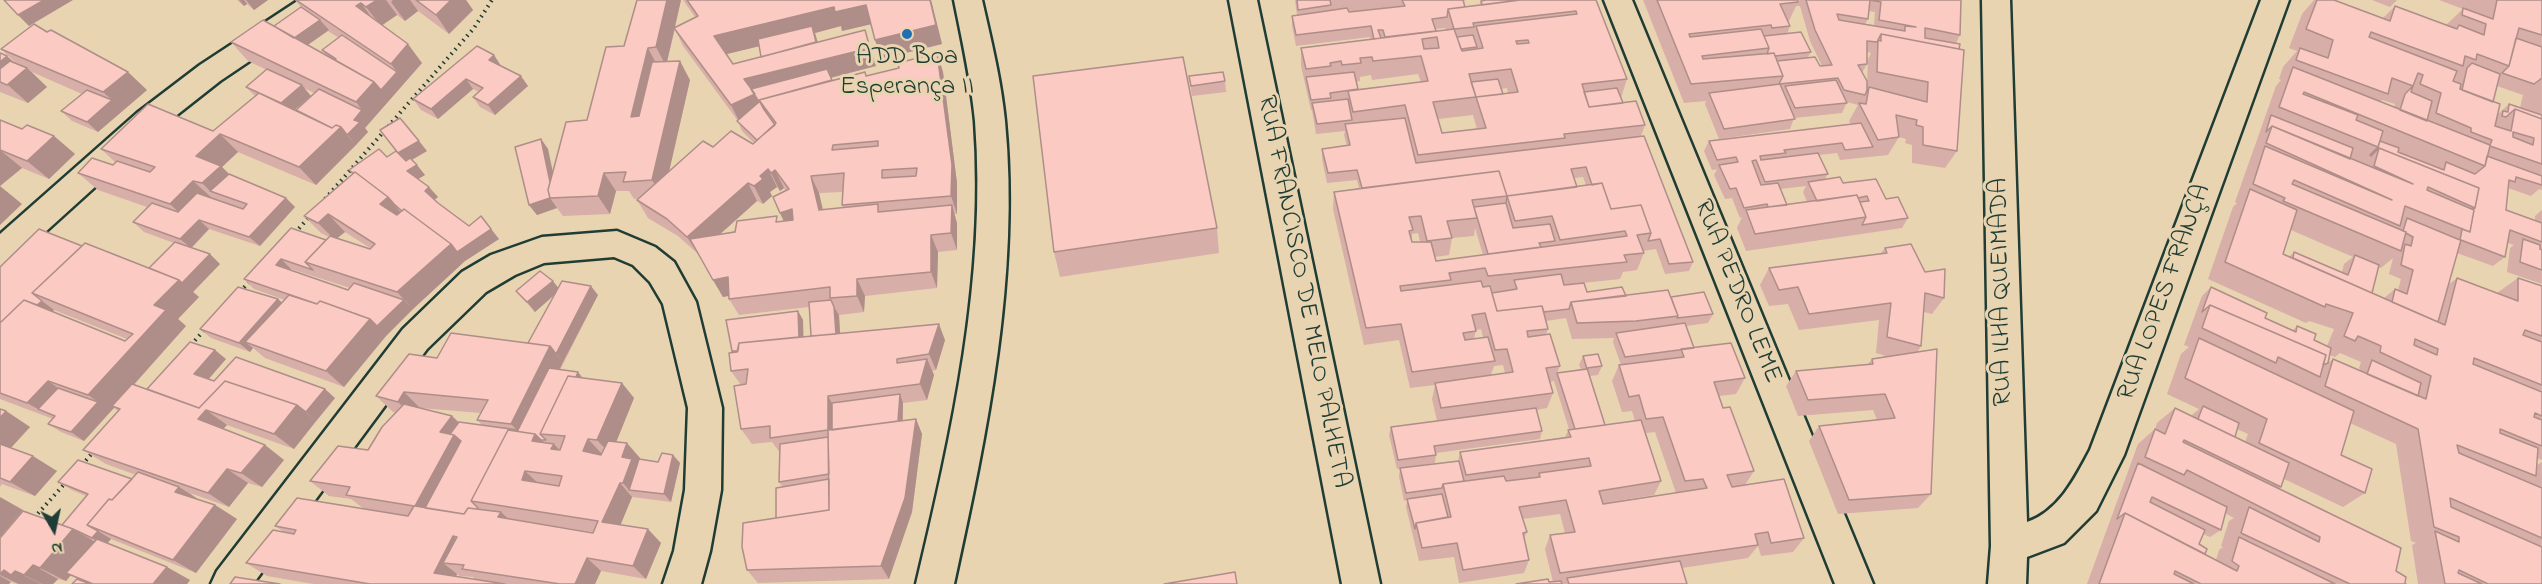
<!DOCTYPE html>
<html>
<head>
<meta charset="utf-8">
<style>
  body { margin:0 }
  #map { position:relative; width:2542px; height:584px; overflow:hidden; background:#e9d4b2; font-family:"Indie Flower",sans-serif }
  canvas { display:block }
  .north { position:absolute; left:24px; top:500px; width:60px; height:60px; -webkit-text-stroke:4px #e9d4b2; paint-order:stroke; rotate:171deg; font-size:16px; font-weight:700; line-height:24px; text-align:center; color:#1f3d34 }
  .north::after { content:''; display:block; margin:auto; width:21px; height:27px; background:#1f3d34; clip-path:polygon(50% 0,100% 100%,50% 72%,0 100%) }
</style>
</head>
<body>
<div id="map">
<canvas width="2542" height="584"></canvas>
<div class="north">N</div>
</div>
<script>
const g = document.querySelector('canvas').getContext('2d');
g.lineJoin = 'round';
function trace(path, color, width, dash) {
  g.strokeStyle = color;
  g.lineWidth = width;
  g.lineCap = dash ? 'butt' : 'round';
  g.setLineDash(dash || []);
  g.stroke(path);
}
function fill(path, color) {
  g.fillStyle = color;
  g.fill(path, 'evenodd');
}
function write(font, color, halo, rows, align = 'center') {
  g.font = font + ' "Indie Flower",sans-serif';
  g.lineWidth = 6;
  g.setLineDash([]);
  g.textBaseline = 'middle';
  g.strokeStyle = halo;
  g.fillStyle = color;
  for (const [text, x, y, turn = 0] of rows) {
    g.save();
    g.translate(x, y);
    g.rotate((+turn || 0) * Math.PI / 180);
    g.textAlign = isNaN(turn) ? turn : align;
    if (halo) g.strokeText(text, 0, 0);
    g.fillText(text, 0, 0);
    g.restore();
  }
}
const path = new Path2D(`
  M325,199L474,28L492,0
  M295,233L310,216
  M240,292L251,280
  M191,345L206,328
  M82,465L93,452
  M34,518L67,481`);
const minor = new Path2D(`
  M299,0H334L330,7L220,81L159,129L11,263L0,267V234L137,113L200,65Z
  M954,0H982C991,40 1001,80 1005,121C1020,276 987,433 954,584H916C952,433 987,277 975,121C971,80 962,40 954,0Z
  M1604,0H1632L1873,584H1835Z
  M1982,0H2010L2027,522C2059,511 2075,478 2090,450L2261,0H2289L2124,455L2096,511L2064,543L2027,557L2026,584H1988L1991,546Z
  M617,231L655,247L674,262L696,302L722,408L721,490L710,551L701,584H663L674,551L685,490L688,408L663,304L650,282L633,265L614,257L544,263L515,275L486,292L427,349L253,584H211L217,571L403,329L462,272L491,255L542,237Z`);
const secondary = new Path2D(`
  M1229,0H1257L1380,584H1342Z`);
const wall = new Path2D(`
  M237,0H268L254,10L247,4L244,6Z
  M295,0H466L473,10L449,34L418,11L405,21L397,15L382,25L422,63L365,128L368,132L316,185L238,152L222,167L229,174L286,198L295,207L260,246L209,229L192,248L220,264L193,292L199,297L178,319L186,326L134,384L147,389L226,359L209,379L214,381L335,398L294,449L227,425L223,429L265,445L284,460L262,487L248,483L229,507L190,493L199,500L215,505L237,519L196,573L111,539L107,543L190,580L187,584H72L77,579L71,575L66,581L58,579L53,584H17L11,582L0,584V538L62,525L86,496L72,490L58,482L132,479L136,475L106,464L83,450L118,411L114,408L84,441L61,432L48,424L53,419L0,399V267L82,246L149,268L174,243L144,232L133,222L147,207L98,190L78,173L113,165L115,162L101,149L213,131L255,96L246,87L267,70L248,61L231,42L274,26L301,7ZM328,31L339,38L322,50L327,56L308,45ZM304,88L314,93L296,110H295ZM54,310L127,339L125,341L52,312Z
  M681,0L675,27L695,17L683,0H931L942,44L881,59L871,24L842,31L841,26L815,33L818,42L871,49L876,66L831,78L832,80L867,76L899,68L937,53L943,72L957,183V214H954L957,223V250L938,252L937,288L865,296L864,312L839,315L840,333L945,340L936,370L932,371L934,375L927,400L903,403V421L916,419L922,434L912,512L889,579L758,583L747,570L776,518L783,487L779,482L780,453L772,442L752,444L741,429V385L731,371L733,353L732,351L798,311L803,320V337L811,336L809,307L739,315L729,299V296L723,297L698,254L678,236L648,218L637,200L639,199H634L629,191H616L610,214L563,216L557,208L537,215L529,205L541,139L548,149L553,172L587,120L624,46ZM675,29L683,46L738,121L742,131L754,143L753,144L713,147L669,172L690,80L667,62ZM759,46L761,57L733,64L726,54ZM777,187L780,191L784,188L785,190L780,213L784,221L720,234L757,201L763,204L772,196L770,192ZM843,192L842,205L843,208L823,210L819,193Z
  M1295,0H1467L1463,1L1465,7L1480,5L1481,1L1596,0L1627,79L1621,98L1623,103L1645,125L1641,136L1693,262L1689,271L1665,274L1656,249L1643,251L1644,253L1637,270L1623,272L1620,279L1564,285L1587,292L1626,295L1671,297L1713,314L1708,323L1686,326L1694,348L1745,378L1736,394L1719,396L1723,408L1754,471L1745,485L1804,538L1793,552L1761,556L1758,546L1748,558L1682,568L1687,584H1516L1553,582L1545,549L1550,535L1565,533L1560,514L1523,519L1527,532L1524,538L1529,560L1524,573L1459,583L1454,557L1419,561L1406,507L1407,500L1404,501L1399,477L1400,468L1458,461L1460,452L1565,437L1569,429L1554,381L1550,382L1553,393L1547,408L1536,410L1542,431L1540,439L1436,453L1435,463L1397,469L1389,435L1391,427L1437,421L1432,399L1435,385L1410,388L1399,340L1364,345L1333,209L1334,192L1359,188L1357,180L1327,183L1322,159V149L1347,146L1344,135L1345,131L1316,134L1312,110H1311L1301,66V48L1370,39V37L1296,46L1292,26V16L1297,15ZM1445,28L1446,30L1436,31L1435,29ZM1418,74L1421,82L1358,89L1356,82L1360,81V77L1371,75L1372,80ZM1507,88L1508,93L1503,94L1501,89ZM1473,115L1477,129L1442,133L1438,119ZM1583,177L1586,185L1577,187L1574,178ZM1475,228L1483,255L1436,261L1435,257L1449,255L1452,238L1474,236ZM1418,233L1420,242H1412V234ZM1566,318L1572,339L1614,338L1613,342L1621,365H1619L1612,381L1622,412L1632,411L1635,421L1605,425L1590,376L1598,375L1602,366L1583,356L1579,365L1581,369L1557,373L1560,366L1546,334L1548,329L1546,321ZM1481,329L1483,337L1474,339L1476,330ZM1503,365L1505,373L1491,375L1494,366ZM1655,432L1676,493L1603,503L1654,495L1661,481L1646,433Z
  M1643,0H1961L1960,35L1956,43L1957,151L1945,168L1912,163V145L1905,143L1906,139L1899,137L1888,155L1840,160L1837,153L1819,155L1828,174L1825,179L1843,183L1886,199L1908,218L1902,228L1746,251L1737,228L1742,217L1740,218L1732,198L1725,199L1714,175L1717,169L1712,170L1704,151L1709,141L1851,124L1849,121L1858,105L1847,102L1842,113L1794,118L1790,129L1719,139L1705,104L1706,101L1684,103ZM1796,6H1800L1810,41L1822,66H1820L1808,57L1811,52L1787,34L1790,26L1788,21H1789ZM1869,11L1875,12L1874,26L1865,24L1868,19ZM1867,52L1871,53L1868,59L1867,86L1862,73L1867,64ZM1806,186L1803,192L1807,202L1787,205L1780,189Z
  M2314,0H2334L2383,18L2395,6L2446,25L2463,9L2439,0H2542V190L2539,189L2531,196L2508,188L2506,210L2535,220V216L2542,210V284L2507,272L2510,248L2514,245L2508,243L2505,257L2493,266L2457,253L2448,285L2457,278L2497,293L2518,278L2542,286V460L2537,458V465L2542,462V584H2418L2412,545L2416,543L2411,541L2396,444L2350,423L2341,455L2365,493L2343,507L2284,479L2281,487L2278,489L2396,571L2406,584H2087L2138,444L2155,429L2157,423L2175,408L2192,416L2193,414L2199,409L2167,394L2181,354L2189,347L2184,345L2202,296L2211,287L2265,318L2293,330L2297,326L2314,340L2327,346L2334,329L2309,321L2306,323L2208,279L2233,207L2237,203L2235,202L2276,86L2281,80L2279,79L2283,67L2297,51L2289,48L2302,14ZM2497,86L2523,95L2520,108L2509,104L2498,114L2493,102ZM2382,100L2395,104L2394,107L2380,102ZM2291,230L2353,257L2344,264L2342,272L2294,252L2289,257L2283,254ZM2393,258L2389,274L2401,279L2398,290L2395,289L2384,298L2372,293L2378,267L2381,268ZM2340,353L2361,362L2359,368L2360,369V370L2333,359L2328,363L2329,355L2335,357ZM2237,429L2248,434L2245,442L2235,437ZM2225,513L2234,518L2229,521L2221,546L2223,547L2219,550L2216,560L2205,554L2199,544L2203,534L2210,537L2221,530Z
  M2372,0H2397L2390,7Z
  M1,49L147,90L98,132L72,121L61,111L82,94L32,72L47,87L28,103L0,92V53L17,64Z
  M494,55L501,66L528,86L495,115L480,107L473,97L479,92L473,89L438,119L421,110L413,99Z
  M1189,76L1225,81L1226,92L1192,96Z
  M0,120L22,129L54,136L75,154L49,179L22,168L0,186Z
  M427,151L412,160L425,175L418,179L438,197L434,200L469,226L481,216L499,239L465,261L413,309L386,336L344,387L265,358L253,348L250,352L211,338L200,329L278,299L282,303L285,300L254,289L244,279L291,228L326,240L329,237L321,233L304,216L352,174L349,170L387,157ZM345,232L370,248V249L337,238ZM291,269L350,288L348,290L290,270Z
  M1217,228L1219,253L1060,277L1054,252Z
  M1885,248L1925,272L1944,298L1932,314L1924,312L1921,346L1918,351L1931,494L1918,508L1838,514L1809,441L1819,426L1877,420L1873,410L1798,416L1786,386L1796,371L1867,365L1872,359L1886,356L1876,353L1879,320L1799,330L1788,304L1769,306L1760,285L1769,268L1880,254Z
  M559,288L598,295L560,370L583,378L622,383L634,398L616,442L640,458L639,459L658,462L673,455L680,463L671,502L632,497L620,525L661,543L646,579L601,571L595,584H313L267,576L246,563L284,532L275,526L395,514L364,509L351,499L329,496L310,481L368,450L395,412H393L376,396L437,358L528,343L555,294L535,312L516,291ZM420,408L481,413L477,420L483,426L459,422L452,416ZM517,520L593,532V533ZM457,574L460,576L473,577L476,580L456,577Z
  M0,409L6,411L30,427L11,448L57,471L35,496L2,484L0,487Z`);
const shadedWall = new Path2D(`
  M44,0H73L29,26L18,15Z
  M239,0H244L247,4L244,6Z
  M246,0H268L254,10Z
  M377,0H386L397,15L381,26L366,7Z
  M393,0H410L418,11L405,21L391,2Z
  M451,0H466L473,10L449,34L436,15Z
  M667,0H681L666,66L656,47Z
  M931,0L942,44L881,59L875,40Z
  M361,3L375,22L356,6Z
  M866,5L872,24L842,31L841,26L815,33L820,52L814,54V33L723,55L714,36L834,7Z
  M320,20L329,30L299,51L291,40Z
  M865,30L876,66L756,97L763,112L740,123L731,105L744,79Z
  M408,44L422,63L365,128L368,132L356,145L347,135L354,120L362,110L356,102L374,82L397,72L391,64Z
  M648,48L658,67L642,135L631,117Z
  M937,53L943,72L957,183V214L951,196Z
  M494,55L501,66L489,60Z
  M7,56L24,71L27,68L47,87L28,103L0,78V62Z
  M680,61L690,80L663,198L652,180Z
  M128,72L147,90L98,132L87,122L112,100L103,92Z
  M521,76L528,86L495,115L488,105Z
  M466,79L473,89L438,119L431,109Z
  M302,85L311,96L291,113L281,103Z
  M341,127L356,145L316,185L299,167Z
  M220,134L238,152L222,167L239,184L210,191L202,183L196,156Z
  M54,136L75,154L49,179L27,161Z
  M541,139L548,149L558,198L553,197Z
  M419,141L427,151L406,163L398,153Z
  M0,150L22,168L0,186Z
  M417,165L425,175L415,181L407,171Z
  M768,169L777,187L770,192L772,196L763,204L754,186L760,176Z
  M775,170L784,188L780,191L771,173Z
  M604,173L616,191L610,214L598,196Z
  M811,176L819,193L827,228L819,210Z
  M193,181L212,198L189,222L170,204Z
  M748,183L757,201L698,254L687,237Z
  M0,186L22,204L0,225Z
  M429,187L438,197L433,201L425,191Z
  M388,197L403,215L396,222L380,204Z
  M286,198L295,207L260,246L249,237Z
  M550,198L557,208L537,215L529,205Z
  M952,205L957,223V250L951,233Z
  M792,209L800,227L788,230L780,213Z
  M328,214L345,232L335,240L318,223Z
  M199,220L209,229L191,248L180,239Z
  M491,229L499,239L465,261L413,309L397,292L451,244Z
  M931,235L938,252L937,288L931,272Z
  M210,254L220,264L193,292L199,297L178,319L186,326L114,407L112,406L114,408L111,411L88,395L154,305L179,280Z
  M281,259L291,269L286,275L276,265Z
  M728,277L738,294L723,297L713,280Z
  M857,279L865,296L864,312L857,296Z
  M553,281L560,290L535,312L527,302Z
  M591,286L598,295L563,362L556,354Z
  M278,299L288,308L245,342L253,348L250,352L239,343Z
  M404,300L413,309L386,336L344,387L326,371L370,319Z
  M42,301L54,310L25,338L12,329Z
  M834,307L839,315L841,350L837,341Z
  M798,311L803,320L804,354L799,345Z
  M939,324L945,340L936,370L929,354Z
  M550,346L563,362L526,439L511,424Z
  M215,350L226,359L205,383L194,374Z
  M927,359L934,375L927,400L920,384Z
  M578,372L585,381L549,435Z
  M48,381L71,397L38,409L27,403Z
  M622,383L634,398L611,455L597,440Z
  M325,389L335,398L316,421L306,412Z
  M404,392L420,408L415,418L398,402Z
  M900,394L903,403L902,437L898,429Z
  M828,396L836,411L838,482L828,430Z
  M98,402L111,411L84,441L71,432Z
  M297,405L316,421L294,449L274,434Z
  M206,410L227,425L218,434L198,419Z
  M6,411L30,427L7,452L0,448V418Z
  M452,416L467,431L470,450L435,515L415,506L440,432Z
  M916,419L922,434L912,512L889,579L881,566Z
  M535,434L550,448L532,441Z
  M588,439L602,454L597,466L583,451Z
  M627,443L640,458L629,490L623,483L622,457Z
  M554,444L568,459L551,449Z
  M265,445L284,460L262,487L241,473Z
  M673,455L680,463L671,502L664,494Z
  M33,456L57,471L35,496L10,482Z
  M227,469L248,483L229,507L208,493Z
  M525,471L540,485L522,480Z
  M620,483L632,497L616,536L602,522Z
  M179,487L201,501L175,492Z
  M0,497L23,510L0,537Z
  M215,505L237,519L196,573L173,560Z
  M501,512L516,526L498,517Z
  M73,529L97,543L66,573L71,575L66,581L40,568Z
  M648,529L661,543L646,579L633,566Z
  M98,531L111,539L105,546L92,538Z
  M453,536L469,550L443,563L457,574L452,584L434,573Z
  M587,558L601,571L595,584H575Z
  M33,565L58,579L53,584H42L24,575Z
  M167,567L190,580L187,584H153Z
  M4,570L15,571L41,584H19L0,575Z
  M0,576L11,582L9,584H0Z`);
const building = new Path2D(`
  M4,0H44L18,15Z
  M296,0H377L366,7L361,3L356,6L408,44L391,64Z
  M416,0H451L436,15Z
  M637,0H667L656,47L648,48L631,117L639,116L652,62L680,61L652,180L623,182L626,172L604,173L598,196L550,198L548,190L566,122L587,120L606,47L624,46Z
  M687,0H930L936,25L875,40L866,5L835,12L834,7L714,36L733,64L865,30L870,48L744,79L755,94L731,105L674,28L698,16Z
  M1297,0H1330L1331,5L1298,10Z
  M1402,0H1463L1465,7L1448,9L1447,17L1432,19L1436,31L1385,37L1383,30H1378L1381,38L1374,39L1371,26L1296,35L1292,16L1347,8L1349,12L1405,6Z
  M1486,0H1520L1482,5L1481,1Z
  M1520,0H1596L1627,79L1582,84L1589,107L1636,101L1645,125L1564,134L1565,138L1418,155L1405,105L1353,112L1348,91L1428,81L1421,56L1373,61L1372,57L1360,58L1361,63L1342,65L1341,61L1330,63L1331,66L1306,69L1301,48L1454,29L1462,51L1483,48L1476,26L1577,14L1576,11L1473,23L1474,27L1454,29L1448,9ZM1437,37L1439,48L1424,49L1422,39ZM1528,40L1529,43L1517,44L1516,41ZM1511,69L1518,92L1476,97L1469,74ZM1476,97L1486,128L1442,133L1433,102Z
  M1657,0H1797L1798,2L1780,4L1790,26L1772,28L1771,25L1689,34L1690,37L1761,29L1769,48L1702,56L1703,59L1774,53L1783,76L1691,84Z
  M1806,0H1870L1868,19L1837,14L1839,20L1905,31V26L1916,27L1879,20L1881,2L1870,0H1961L1960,35L1925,28V38L1960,44L1959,49L1881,34L1877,42L1867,41V64L1858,65L1867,81V90L1865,95L1844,90L1838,78L1779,84L1783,76L1777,61L1815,57L1820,66L1832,65L1815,30Z
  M2317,0H2334L2390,21L2395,6L2457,29L2459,25L2484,35L2486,24L2462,15L2463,8L2493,19L2497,0H2542V35L2519,28L2509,66L2477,54L2476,60L2465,56L2463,66L2371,32L2369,37L2457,71L2453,81L2461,84L2460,89L2500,104L2495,126L2511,131L2515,109L2542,119V164L2490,146L2485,166L2304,92L2303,94L2358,115L2356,120L2383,131L2378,147L2279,107L2293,67L2490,145L2492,140L2471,132V128L2436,113L2441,93L2420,84L2423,75L2418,73L2413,86L2392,78L2388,94L2296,60L2300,48L2328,58L2333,40L2306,29ZM2513,132L2534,138L2533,145L2513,137Z
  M301,7L320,20L294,38L274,26Z
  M263,20L374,82L356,102L231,42Z
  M34,24L47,32L51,30L128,72L103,92L1,49Z
  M812,26L816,42L761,57L758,39Z
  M1801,32L1811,52L1775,56L1774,53L1767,54L1769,48L1764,36Z
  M1881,34L1964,50L1957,151L1923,145V127L1916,125L1917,120L1896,115L1899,137L1878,140L1859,103L1866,104L1869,87L1927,102L1928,82L1877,72L1878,40L1881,41Z
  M342,35L397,72L381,90L374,82L335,60L336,59L322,50Z
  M1473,35L1477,47L1461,49L1457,37Z
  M2516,38L2542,47V78L2534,84L2502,73L2509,66Z
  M477,46L494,55L489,60L521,76L488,105L473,97L483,88L466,79L431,109L413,99Z
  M0,53L7,56L0,62Z
  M937,53L952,165L951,196L842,205L844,173L811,176L819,210L878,204V212L952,205L951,233L931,235V272L857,279V296L830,298V287L729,299L728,277L713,280L690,239L735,232L737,221L777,216L776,222L793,220L792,209L780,213L773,197L789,189L775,170L771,173L768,169L760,176L763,179L754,186L748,183L687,237L667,219L637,200L703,141L713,147L731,131L753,144L776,123L759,100L865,72L866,76L899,68L898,63ZM878,141V146L832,150L833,145ZM917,168L916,176L882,178V170Z
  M1183,57L1217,228L1054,252L1033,76Z
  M10,61L27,68L7,85L0,82V69Z
  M2472,63L2500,74L2493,102L2462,90L2467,68Z
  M267,69L302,85L281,103L246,87Z
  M827,69L832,80L759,100L763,108L775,125L757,140L737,121L759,102L751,89Z
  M1223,72L1225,81L1191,86L1189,76Z
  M1354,72L1358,89L1330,93L1331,98L1311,100L1306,77Z
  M1498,79L1503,94L1476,97L1471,82Z
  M1836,80L1847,103L1795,108L1785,86Z
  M2414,83L2411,92L2432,101L2427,121L2400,110L2405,94L2413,86Z
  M1780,84L1795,119L1724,129L1709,93Z
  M1617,88L1623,103L1589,107L1584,92Z
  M319,89L362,110L354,120L360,122L347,135L341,127L336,125L332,128L296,110Z
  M87,90L112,100L87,122L61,111Z
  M259,93L332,128L336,125L341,127L299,167L220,134L196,156L221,166L202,183L193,181L170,204L78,173L92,158L113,165L117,161L150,172L155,167L101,149L148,104L213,131Z
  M1348,99L1352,120L1317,124L1312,103Z
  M2509,104L2542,115V119L2515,109L2506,117L2502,116L2503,111L2508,112Z
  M2271,115L2353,148L2350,159L2272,126L2266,132Z
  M400,118L419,141L398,153L406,161L410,158L417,165L407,171L429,187L425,191L438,203L469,226L481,216L491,229L457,252L451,244L404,209L402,211L394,204L388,197L355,172L353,173L349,170L379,149L387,157L396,151L398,153L380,130Z
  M1405,118L1416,163L1644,136L1693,262L1669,264L1660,239L1648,241L1651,233L1641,205L1611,209L1602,183L1592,185L1586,167L1571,169L1577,187L1507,196L1506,203L1507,196L1499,171L1362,188L1357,170L1328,173L1322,149L1350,145L1345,124Z
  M0,120L22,129L27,125L54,136L27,161L0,150Z
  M1861,123L1873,147L1845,150L1842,143L1784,150L1786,153L1760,156L1761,160L1818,153L1828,174L1765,182L1756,160L1752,161L1761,185L1778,183L1787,205L1768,207L1767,204L1744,208L1736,188L1730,189L1719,165L1738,162L1736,157L1717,160L1709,141Z
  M2272,126L2413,184L2374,166L2379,148L2479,188L2475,208L2428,187L2427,190L2474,210L2470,232L2405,206L2400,226L2294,180L2292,184L2406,232L2401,251L2283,201L2285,198L2253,184L2265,146L2392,200L2266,143Z
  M541,139L550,182L548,190L550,198L529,205L515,147Z
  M2380,141L2399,148L2398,152L2444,170L2446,162L2475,174L2485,166L2487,156L2542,176V185L2516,177L2515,182L2509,180L2506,210L2542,223V242L2510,230L2505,257L2461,240L2438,322L2392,302L2395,289L2407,294L2413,270L2401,265L2405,244L2411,246L2413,237L2406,233V232L2403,231L2407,218L2460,240L2462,229L2470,232L2474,210L2473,209L2475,208L2479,188L2379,148L2371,156L2370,155L2378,147Z
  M1499,171L1507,196L1472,200L1477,218L1447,221L1452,238L1427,241L1421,216L1409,217L1413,230L1409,231L1412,242H1431L1436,261L1627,236L1625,231L1560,240L1552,216L1515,221L1507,196L1602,183L1611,209L1641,205L1651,233L1637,235L1644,253L1624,255L1627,262L1488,276L1485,268L1449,273L1451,280L1400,286L1401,291L1481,281L1483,287L1490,286L1497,311L1542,306L1548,329L1527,331L1528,337L1550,334L1560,366L1546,368L1553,393L1441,408L1435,383L1513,372L1507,349L1495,350L1485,313L1472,315L1476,331L1463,333L1465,340L1488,337L1495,361L1412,372L1401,324L1366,328L1334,192Z
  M355,172L388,197L380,204L397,215L404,209L451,244L397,292L305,262L330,236L370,249L375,244L328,214L318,223L304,216Z
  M229,174L286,198L249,237L199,220L180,239L133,222L152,203L178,212L197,193L243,209L247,204L210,191Z
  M1840,177L1843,183L1876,179L1886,199L1898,197L1908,218L1862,225L1866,217L1860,202L1869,201L1867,196L1858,198L1857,195L1817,201L1808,182Z
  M2250,189L2297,210L2283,254L2445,325L2457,278L2518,301V278L2542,286V336L2525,330L2523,335L2542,342V385L2474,358L2473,364L2542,392V416L2535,413L2534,417L2542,420V446L2500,429V433L2538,448L2536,476L2457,445L2459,453L2542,488V538L2450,498L2451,507L2542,547V584H2488L2459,570L2458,573L2482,584H2445L2435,531L2459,542V537L2434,527L2418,429L2325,386L2333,359L2426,399L2431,376L2380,352L2381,346L2358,336L2355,341L2344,336L2353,313L2326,304L2325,307L2225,262ZM2415,339L2438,349L2437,355L2414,345Z
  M1857,195L1866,217L1755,234L1746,210Z
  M1506,203L1513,228L1550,224L1555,241L1539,243L1541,247L1488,254L1474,207Z
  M291,228L326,240L305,262L313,270L281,259L276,265L348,290L354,283L404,300L377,326L370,319L320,301L317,304L244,279Z
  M39,229L82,246L32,293L42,301L37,305L24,300L1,322L0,321V267Z
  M2523,239L2540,245V249L2542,250V270L2520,262Z
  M175,242L210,254L182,283L179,280L149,268Z
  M85,243L179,280L154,305L166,310L88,395L48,381L27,403L0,393V321L1,322L24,300L125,341L133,334L32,293Z
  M1911,244L1925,272L1945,269L1944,298L1925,293L1921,346L1887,337L1891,303L1809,314L1798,287L1779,290L1769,268L1887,253L1885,248Z
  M2294,252L2348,275L2355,255L2379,265L2372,293L2293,258Z
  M540,271L553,281L527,302L516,291Z
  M1561,274L1564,285L1584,283L1587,292L1622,287L1626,296L1571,302L1569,309L1544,312L1542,306L1497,311L1492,293L1517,289L1514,280Z
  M562,281L591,286L556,354L550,346L528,343Z
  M238,287L278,299L239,343L200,329Z
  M2211,287L2267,313L2265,318L2296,332L2297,326L2316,334L2314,340L2331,348L2328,363L2323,365L2326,355L2210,305L2202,312Z
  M1668,290L1678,316L1636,321L1577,323L1571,302Z
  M1704,292L1713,314L1677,318L1678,316L1671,297Z
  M289,295L317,304L320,301L370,319L326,371L245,342Z
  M831,300L834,307L836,334L811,336L809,302Z
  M2210,305L2326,355L2320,377L2278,357L2276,363L2202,328Z
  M798,311L799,337L739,343L738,351H732L726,320Z
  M1685,323L1694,348L1625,357L1616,333Z
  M939,324L929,354L897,359V363L927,359L920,384L828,396V430L770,438V426L741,429L734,386L746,384L748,369L731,371L729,353L737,352L739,343Z
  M451,333L550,346L511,424L477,420L488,400L404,392L398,402L376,396L409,354L437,358Z
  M2199,338L2354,411L2341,455L2372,469L2365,493L2259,443L2267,419L2185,378Z
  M190,342L215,350L194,374L214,381L236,357L325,389L306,412L297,405L225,381L199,408L147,389Z
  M1731,343L1745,378L1714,382L1723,408L1730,407L1754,471L1727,475L1732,487L1784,479L1804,538L1771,543L1768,532L1755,534L1758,545L1560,573L1550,535L1575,532L1566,500L1519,507L1527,532L1523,533L1529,560L1463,570L1457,543L1422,548L1416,523L1451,517L1443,484L1504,476L1506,481L1540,477L1539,473L1591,466L1589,458L1466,475L1460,452L1571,437L1568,430L1641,420L1661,481L1599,491L1603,504L1707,488L1703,479L1685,481L1663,417L1646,419L1639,395L1629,397L1619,365L1684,357L1681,349Z
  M1937,349L1931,494L1849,500L1819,426L1895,418L1885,394L1808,400L1796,371L1873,364L1872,359Z
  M1598,354L1602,366L1587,368L1605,425L1575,429L1557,373L1587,369L1583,356Z
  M2372,360L2421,383L2418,396L2367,374Z
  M549,368L578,372L576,377L568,376L540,434L546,440H541L535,434L508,430L471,501L478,508L477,509L468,508L464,514L425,508L461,441L454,435L450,434L459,422L518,430Z
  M568,376L622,383L597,440L588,439L583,451L601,455L608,441L627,443L622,457L632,459L623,483H620L602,522L648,529L633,566L587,558L575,584H560L462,569L464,565L443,563L457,537L453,536L434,573L505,584H370L246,563L273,530L294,534L296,530L275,526L297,498L408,516L414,506L346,495L350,487L310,481L338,446L368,450L382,427L404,404L452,416L440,432L454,435L415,506L464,514L468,508L501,512L498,517L593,533L598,521L471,501L508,430L535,434L532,441L554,444L551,449L560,450L565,436L540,434ZM525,471L562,476L559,486L522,480Z
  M225,381L297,405L274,434L206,410L198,419L265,445L241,473L227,469L208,493L83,450L120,409L112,406L132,384L199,408Z
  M58,388L98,402L71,432L48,424L55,416L38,409Z
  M900,394L898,421L832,430V403Z
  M2203,406L2239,423L2235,437L2198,419Z
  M1536,408L1542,431L1434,446L1436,455L1398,460L1391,427Z
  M2175,408L2289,463L2281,487L2184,440L2183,442L2401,548L2396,571L2406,577L2405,583L2406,584H2350L2241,533L2249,507L2319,542L2320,537L2187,470L2184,475L2145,457L2155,429L2165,434Z
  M0,409L6,411L0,418Z
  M916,419L905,498L881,566L747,570L742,547L743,523L829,510L828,430Z
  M828,437L829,474L779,482L780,444Z
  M0,444L33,456L10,482L0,478Z
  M662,453L673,455L664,494L629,490L639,459L658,462Z
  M78,460L132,479L112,500L109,499L87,525L98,531L92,538L73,529L62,525L88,494L58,482Z
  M1459,461L1464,481L1443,484L1442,488L1406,493L1400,468Z
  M2138,463L2227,507L2221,530L2152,497L2150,502L2205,530L2199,544L2207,549L2205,554L2125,513L2117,519Z
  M138,472L179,487L175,492L215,505L173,560L87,525L109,499L112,500Z
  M829,479V510L776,518V488Z
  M1442,494L1448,517L1416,523L1415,529L1407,499Z
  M23,511L73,529L40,568L33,565L24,575L15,571L11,575L4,570L0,574V538Z
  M2125,513L2237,571L2239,566L2232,561L2239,537L2335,584H2201L2175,571L2174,574L2194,584H2099Z
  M97,539L167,567L153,584H93L66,573Z
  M1680,561L1687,584H1569L1567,578Z
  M1235,572L1237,584H1164Z
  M235,577L280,584H230Z
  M77,579L90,584H72Z
  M1548,579L1549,582L1561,581L1562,584H1516Z`);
const markers = [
  [907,34,6,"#1f6fb2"]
];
const poiNames = [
  ["ADD Boa",907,59],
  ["Esperança II",907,89]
];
const streetNames = [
  ["RUA FRANCISCO DE MELO PALHETA",1302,292,79],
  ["RUA PEDRO LEME",1736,292,68],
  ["RUA ILHA QUEIMADA",2003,292,-91],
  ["RUA LOPES FRANÇA",2166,293,-70]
];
trace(minor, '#1f3d34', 5);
trace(secondary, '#1f3d34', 5);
trace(path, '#1f3d34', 4, [1.5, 4.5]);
fill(minor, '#e9d4b2');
fill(secondary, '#e9d4b2');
fill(wall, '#d7aea8');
fill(shadedWall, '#af8d88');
fill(building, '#facac3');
trace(building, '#af8d88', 1.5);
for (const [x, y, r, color] of markers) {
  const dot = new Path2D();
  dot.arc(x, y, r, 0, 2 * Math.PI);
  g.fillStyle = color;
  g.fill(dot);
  trace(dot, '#e9d4b2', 2);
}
write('26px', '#1f3d34', '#e9d4b2', poiNames);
write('26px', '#1f3d34', '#e9d4b2', streetNames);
</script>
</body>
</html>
